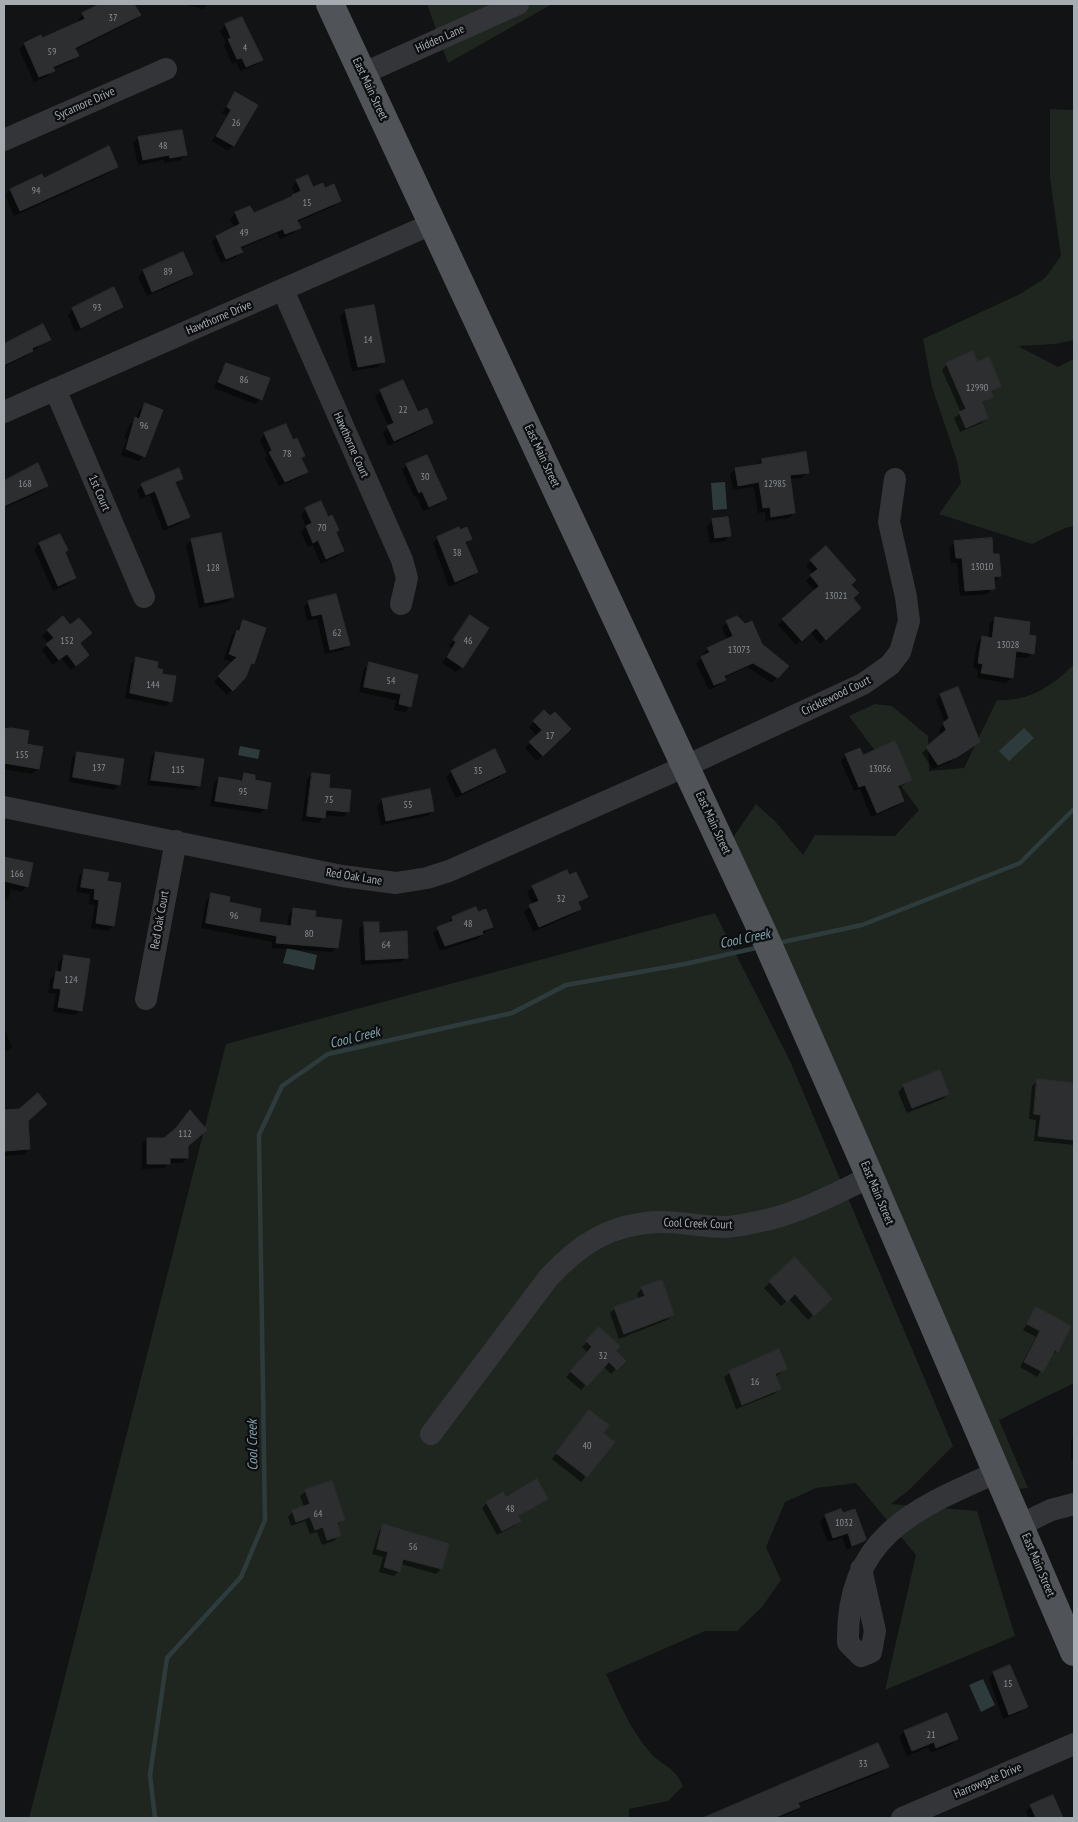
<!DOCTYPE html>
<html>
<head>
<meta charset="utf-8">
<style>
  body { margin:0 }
  #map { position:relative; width:1078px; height:1822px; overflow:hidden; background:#121314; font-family:"PT Sans Narrow",sans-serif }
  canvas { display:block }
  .frame { position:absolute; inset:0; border:5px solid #a5adb3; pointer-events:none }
</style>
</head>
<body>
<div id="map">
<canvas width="1078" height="1822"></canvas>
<div class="frame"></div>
</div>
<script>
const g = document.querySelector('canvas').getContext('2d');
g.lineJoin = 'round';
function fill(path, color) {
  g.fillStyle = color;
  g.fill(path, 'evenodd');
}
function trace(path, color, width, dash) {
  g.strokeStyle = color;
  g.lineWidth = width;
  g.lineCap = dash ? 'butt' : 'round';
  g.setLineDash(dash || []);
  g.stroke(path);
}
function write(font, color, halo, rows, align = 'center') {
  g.font = font + ' "PT Sans Narrow",sans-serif';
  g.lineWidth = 4.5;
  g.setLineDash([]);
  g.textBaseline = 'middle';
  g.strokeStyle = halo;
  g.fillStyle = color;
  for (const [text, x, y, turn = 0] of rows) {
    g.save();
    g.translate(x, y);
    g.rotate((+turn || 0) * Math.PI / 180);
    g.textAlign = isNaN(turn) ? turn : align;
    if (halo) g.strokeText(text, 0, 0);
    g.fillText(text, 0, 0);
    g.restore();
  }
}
const green = new Path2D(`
  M427,4H552L448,63Z
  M1050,109L1074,110V340L1055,344L1018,346L1058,367L1074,359V526L1065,528L1032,544L939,514L961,483L957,461L932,387L923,339L1020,294L1045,278L1061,256L1050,178Z
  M1074,664V1383L999,1420L1028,1488L1019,1489L730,842L756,804L775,821L803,855L815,835L895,836L919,810L849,716L875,704L892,706L928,736L929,771L964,768L997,700C1028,702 1053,686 1074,664Z
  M715,913L790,1061L953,1446L909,1490L891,1504L977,1511L1015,1636L885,1690L916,1555L856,1483L816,1488L785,1502L766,1547L781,1580L762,1607L737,1631H705L606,1674C619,1701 629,1728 649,1751C661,1766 674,1765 683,1786L668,1801L629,1809V1818H29L226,1044Z`);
const water = new Path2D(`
  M725,482L727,509L713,510L711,483Z
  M1024,728L1034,738L1009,761L999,751Z
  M240,746L260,750L258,759L238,755Z
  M287,948L317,955L314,970L283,963Z
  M983,1679L995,1705L981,1712L969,1685Z`);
const shadow = new Path2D(`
  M102,4H112L114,6L119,4H133L139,15L134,20L75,50L77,55L72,61L53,69L48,76L34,82L19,49L25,44L41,39L79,23L78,19L83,14Z
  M183,4H208L203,9Z
  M226,25L261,59L256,65L240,71L236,62L232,64L224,46L226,43L220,31Z
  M235,94L233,145L228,151L212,141L227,115L222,113Z
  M138,138L186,154L181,160L165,163L164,160L138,165L133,143Z
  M116,167L111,172L14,216L5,195L10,190L43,180Z
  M297,181L312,189L325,190L339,201L334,206L297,222L299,227L294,233L280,239L277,233L240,249L241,252L236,257L221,263L212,242L217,237L235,228L230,219L236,213L253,215L295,195L292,187Z
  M183,254L192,273L186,279L147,296L138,277L143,271Z
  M121,306L116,312L75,332L68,315L73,309Z
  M373,306L383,361L378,367L352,371L340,317L345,311Z
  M43,325L49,339L26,356L4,367V344Z
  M226,364L261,399L255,404L214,388L221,370Z
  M947,364H977L1000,386L990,393L992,397L981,404L987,417L982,423L960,432L954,418L961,413L942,370Z
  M381,391L418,413L432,423L426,428L388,446L383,433L389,427L375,397Z
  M146,404L144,456L139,461L121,455L127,439L124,438L130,424L136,419L140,409Z
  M265,434L293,441L304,456L300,459L306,472L301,477L279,486L265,458L267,456L260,440Z
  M762,460L807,472L802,478L789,479L794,513L789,518L766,521L765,512L758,513L754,487L733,490L730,474L736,469L757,465Z
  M37,465L47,486L42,491L4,508V480Z
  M407,465L445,499L440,504L423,511L416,496L414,497L402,470Z
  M182,479L174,485L188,517L183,522L163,531L150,495L140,499L137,490L142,485Z
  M306,509L335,533L343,551L338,556L321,564L313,545L308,547L301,532L306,527L301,515Z
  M713,521L730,535L725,541L710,543L707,526Z
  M438,538H471L466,544L477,572L471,577L449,587L433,543Z
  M192,540L233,597L228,602L199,608L186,545Z
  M955,542L992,555L999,576L988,594L960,596L957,563H951L949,548Z
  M40,544L64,552L75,578L70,583L53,591L34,549Z
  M826,548L850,585L855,613L820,644L810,632L796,645L778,625L815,591L806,581L813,574L806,566Z
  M335,595L348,645L343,650L325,654L317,619L307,621L304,607L309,602Z
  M470,617L462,667L456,672L442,663L452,648L449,646Z
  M63,618L78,644L82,660L71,670L61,658L53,665L42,650L49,644L42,636Z
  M996,618L1027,636L1033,653L1027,658L1014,657L1012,677L1006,683L977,678L978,669L973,668L977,643L982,637L988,638L990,623Z
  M243,621L253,663L247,669L245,677L227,695L214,682L233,662L224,659L232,636Z
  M727,622L761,645L787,666L772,683L747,667L724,678L719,685L709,690L696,663L704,656L703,654L708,649L727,640L722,627Z
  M137,659L161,675L171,701L165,706L125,698L131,664Z
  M369,664L387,667L410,706L405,712L394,710L396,700L359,692L364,669Z
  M941,695L978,741L950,762L933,769L922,753L941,735L939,730L945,723L936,700Z
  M544,712L569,729L537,761L525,748L537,736L529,727Z
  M4,730H12L25,745L38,769L32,774L4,769Z
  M495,751L505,771L500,777L456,798L446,777L451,772Z
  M78,753L119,784L114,790L69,782L72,758Z
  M156,753L199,785L194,790L147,785L151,758Z
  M846,755L862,756L911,780L898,789L903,800L897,806L871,817L860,789L854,791L841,761Z
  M312,774L328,789L350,791L348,812L343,817L324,815L319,823L302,821L307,779Z
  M244,775L253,781L266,808L260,813L210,806L214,784L219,778L239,781Z
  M382,800L433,810L428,816L381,825L377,806Z
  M4,858L31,864L27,886L21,892L11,889L9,897L4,902Z
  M84,870L106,882L113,926L108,931L91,928L95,905L89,904L90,894L76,892L79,876Z
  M533,887L586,897L578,904L580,909L574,914L533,932L524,912L533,905L527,892Z
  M212,895L257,923L287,926L289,914L294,909L314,918L337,947L332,952L272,948V942L201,928L206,900Z
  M452,918L492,927L477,939L440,951L433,933L448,924Z
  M378,923V934L407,957L401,962L361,965L359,929L364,924Z
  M65,956L81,1010L75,1015L53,1012L56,994L48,993L51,978L57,973L59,961Z
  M4,1028L12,1047L4,1053Z
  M1038,1080L1074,1084V1145L1034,1141L1036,1120L1029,1119L1032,1086Z
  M904,1086L948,1093L943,1099L907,1113L898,1092Z
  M20,1110L27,1121L29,1149L24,1154L4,1156V1112Z
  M189,1112L187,1158L182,1163H169L164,1168L142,1169V1144L147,1139H164L174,1132Z
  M795,1259L825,1304L808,1320L789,1299L781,1306L764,1288Z
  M642,1288L673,1315L667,1320L619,1339L610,1313L615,1308L639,1299L637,1294Z
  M1036,1309L1057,1351L1051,1356L1037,1377L1020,1367L1036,1337L1023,1330Z
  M599,1329L614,1351L624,1361L611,1374L603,1366L581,1390L566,1377L588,1353L582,1347Z
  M779,1350L786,1369L775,1377L779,1389L774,1394L736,1409L724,1377L745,1363Z
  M584,1417L601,1433L586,1476L581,1482L552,1459Z
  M1074,1437V1460H1071V1440Z
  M306,1491L344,1520L336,1526L340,1535L334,1541L322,1545L317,1532L310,1534L305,1521L291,1526L288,1517L293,1511L304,1507L300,1496Z
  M505,1499H546L517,1517L519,1521L514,1526L497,1535L482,1508L487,1503Z
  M826,1516L865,1539L847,1550L842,1537L828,1542L820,1522Z
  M384,1525L419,1535V1538L441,1569L436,1574L401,1564L399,1571L394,1576L379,1572L383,1557L372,1554L379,1531Z
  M994,1673L1026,1706L1021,1712L1003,1719L989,1678Z
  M947,1714L957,1739L952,1744L931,1753L928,1747L907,1756L899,1737L904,1732Z
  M887,1767L882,1772L797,1805L798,1807L793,1812L778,1818H707Z
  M1052,1797L1061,1818H1029L1026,1811L1031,1806Z`);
const stream = new Path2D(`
  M778,943L862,925L1020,863L1074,809
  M155,1818L150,1775L167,1658L241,1577L265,1520L259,1135L282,1086L328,1054L512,1013L566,985L685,964L760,947`);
const building = new Path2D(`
  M100,4H134L141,15L75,48L79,56L53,67L55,71L39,77L24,43L41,35L42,38L85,19L82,13Z
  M242,17L263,60L246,67L242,58L237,59L228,39L231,38L225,24Z
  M235,92L258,105L234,146L216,136L231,110L227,107Z
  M182,130L187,155L170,158L169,155L143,160L138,137Z
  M109,146L118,167L20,211L10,189L42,174L44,178Z
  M308,175L313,187L323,183L325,188L334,184L341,201L297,220L301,228L285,234L283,229L240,247L243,252L226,259L216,236L240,224L235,212L250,206L254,213L293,196L292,195L301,191L296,180Z
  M183,252L193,274L152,292L143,270Z
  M114,287L123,307L81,328L72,308Z
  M374,305L385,362L358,367L345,310Z
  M43,324L51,340L32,348L33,351L4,365V344Z
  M973,351L977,362L989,357L1001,386L991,391L993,397L982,402L988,418L966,428L959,412L966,409L946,363Z
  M226,363L270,378L262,400L218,382Z
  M403,380L418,412L427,408L433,423L394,441L387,426L394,423L380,390Z
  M145,403L163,410L145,457L126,449L135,417L139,419Z
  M286,424L293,440L297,438L305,456L301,458L308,472L285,482L269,452L272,451L264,433Z
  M806,452L809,473L790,475L795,513L771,517L770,507L763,508L759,482L738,486L735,468L762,464V459Z
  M427,455L447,499L429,507L422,491L419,493L406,464Z
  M38,463L48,486L4,506V481Z
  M179,468L183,479L175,482L190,517L168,526L155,491L146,495L141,484Z
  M321,501L328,517L332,515L339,530L336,532L344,551L326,559L318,540L313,543L306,526L312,523L305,508Z
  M728,517L731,536L715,538L712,519Z
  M459,527L460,530L467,527L472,539L465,542L478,572L455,582L437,537Z
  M221,533L234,597L205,603L191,539Z
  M60,534L68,550L65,552L76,578L58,586L39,543Z
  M992,538L993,554H999L1001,576L994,577L995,589L965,591L962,558H956L954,541Z
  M826,546L856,580L851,585L859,593L853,598L861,608L826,640L816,628L802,641L782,619L819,586L810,575L818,569L810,560Z
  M336,594L350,645L330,650L322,614L312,616L308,601Z
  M470,615L489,628L463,668L447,657L456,642L453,640Z
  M63,616L70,625L79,618L92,633L80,643L89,655L76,666L67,654L59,660L46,644L54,638L47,630Z
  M737,616L745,624L752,621L762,644L789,666L778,678L753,663L724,676L726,680L714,685L701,657L710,652L707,648L733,636L726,621Z
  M995,617L1030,622L1029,635L1036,636L1034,654L1016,651L1013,678L981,673L983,664L978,663L982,636L992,638Z
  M243,620L266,628L254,664L251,663L246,677L233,691L218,676L237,657L229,654L237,630L239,631Z
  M136,657L158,662L157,668L163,670L162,674L176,676L172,702L130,693Z
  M369,662L418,675L411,707L399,704L401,694L364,687Z
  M958,687L980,742L957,757L938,765L926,747L946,730L943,723L949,718L940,694Z
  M544,710L550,716L555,712L571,729L543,756L529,742L542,730L533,721Z
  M12,728L29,731L27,744L43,747L39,769L4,763V729Z
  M895,741L912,780L898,786L904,801L877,813L865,785L859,787L845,754L860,748L863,755Z
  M495,749L506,772L462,793L451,771Z
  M77,752L124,759L120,785L73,777Z
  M156,752L204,759L200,786L151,780Z
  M244,773L255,775V780L271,783L267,809L215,801L219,777L242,781Z
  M312,773L330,775L329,788L351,790L349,812L326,810L325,818L307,816Z
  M430,789L434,811L386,821L382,799Z
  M4,857L33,863L28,887L4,881Z
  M84,869L109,873L107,881L121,883L114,926L96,923L99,900L94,899L95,889L81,887Z
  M567,870L569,875L576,872L588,897L578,902L581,909L539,927L529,905L539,901L532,886Z
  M211,893L230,897L229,902L261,909L259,922L291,926L293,908L316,911L315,917L342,920L338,948L276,943L277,936L206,923Z
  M476,907L478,912L486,909L493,927L482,931L483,934L445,946L437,927L453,921L452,917Z
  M364,922H379V933L407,931L408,958L366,960Z
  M64,955L90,959L82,1011L58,1007L61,989L53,988L56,971L61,972Z
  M940,1070L949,1094L912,1108L903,1085Z
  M1037,1079L1074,1083V1140L1038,1136L1041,1115L1034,1114Z
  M38,1093L47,1104L28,1121L30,1149L5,1151L4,1110L19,1109Z
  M190,1110L207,1130L188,1146V1158H170V1164H147V1138H164L176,1128Z
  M795,1257L832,1299L814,1316L795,1294L787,1302L769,1281Z
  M662,1280L674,1315L624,1334L614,1307L645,1296L641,1287Z
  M1036,1307L1071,1326L1058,1352L1055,1350L1043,1372L1024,1362L1040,1331L1027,1324Z
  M599,1327L620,1346L616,1351L626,1361L617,1370L609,1362L587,1386L570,1371L592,1347L586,1341Z
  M779,1349L787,1369L775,1374L781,1389L742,1405L729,1371Z
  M589,1410L609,1425L603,1433L615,1442L587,1477L556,1453Z
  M537,1479L548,1499L518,1516L521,1521L502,1531L486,1502L503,1492L506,1497Z
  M332,1481L345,1520L337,1523L341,1536L327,1540L323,1527L315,1530L310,1517L296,1522L292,1510L310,1504L305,1490Z
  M841,1509L843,1513L855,1509L866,1539L864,1541L852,1546L848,1533L833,1538L825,1515Z
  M383,1524L449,1544L442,1569L403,1559L400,1572L384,1567L388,1552L377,1549Z
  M1010,1665L1028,1707L1009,1715L993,1672Z
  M947,1713L958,1739L936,1748L934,1742L912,1751L904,1731Z
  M878,1743L889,1767L798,1803L800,1807L774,1818H703Z
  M1053,1795L1063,1818H1036L1030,1805Z`);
const minor = new Path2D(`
  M362,74L518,4
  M4,140L166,69
  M283,290L402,560L407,578L401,604
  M55,389L144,597
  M4,412L434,223
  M4,807L342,876L396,883L427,878L449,871L686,766L863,684L890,665L900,652L909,621L906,597L889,522L895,479
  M146,999L176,841
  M431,1434L549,1277C580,1244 610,1224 658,1222C679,1221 701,1227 723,1227C734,1227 746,1224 757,1222C796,1215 834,1194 870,1177
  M1020,1525L1051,1510L1074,1504
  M861,1569L875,1631L871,1652L861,1656L848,1643C846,1537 913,1509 998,1472
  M902,1818L1074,1744`);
const major = new Path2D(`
  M330,4L763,933L861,1156L1074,1652`);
const numberNames = [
  ["37",113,18],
  ["4",245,48],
  ["59",52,52],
  ["26",236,123],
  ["48",163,146],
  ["94",36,191],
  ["15",307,203],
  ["49",244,233],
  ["89",168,272],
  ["93",97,308],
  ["14",368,340],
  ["86",244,380],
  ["12990",977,388],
  ["22",403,410],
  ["96",144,426],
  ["78",287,454],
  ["30",425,477],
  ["168",25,484],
  ["12985",775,484],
  ["70",322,528],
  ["38",457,553],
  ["13010",982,567],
  ["128",213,568],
  ["13021",836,596],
  ["62",337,633],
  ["152",67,641],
  ["46",468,641],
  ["13028",1008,645],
  ["13073",739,650],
  ["54",391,681],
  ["144",153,685],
  ["17",550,736],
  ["155",22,755],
  ["137",99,768],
  ["13056",880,769],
  ["115",178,770],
  ["35",478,771],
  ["95",243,792],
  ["75",329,800],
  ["55",408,805],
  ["166",17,874],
  ["32",561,899],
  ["96",234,916],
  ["48",468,924],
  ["80",309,934],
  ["64",386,945],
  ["124",71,980],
  ["112",185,1134],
  ["32",603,1356],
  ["16",755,1382],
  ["40",587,1446],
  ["48",510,1509],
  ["64",318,1514],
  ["1032",844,1523],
  ["56",413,1547],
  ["15",1008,1684],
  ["21",931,1735],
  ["33",863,1764]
];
const streetNames = [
  ["Hidden Lane",440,39,-24],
  ["East Main Street",370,89,65],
  ["Sycamore Drive",85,104,-24],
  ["Hawthorne Drive",219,318,-23],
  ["Hawthorne Court",351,445,66],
  ["East Main Street",542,456,65],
  ["1st Court",99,493,67],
  ["Cricklewood Court",836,696,-26],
  ["East Main Street",713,823,65],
  ["Red Oak Lane",354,877,9],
  ["Red Oak Court",160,920,-80],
  ["East Main Street",877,1193,67],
  ["Cool Creek Court",698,1224,2],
  ["East Main Street",1038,1565,67],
  ["Harrowgate Drive",988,1781,-23]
];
const waterNames = [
  ["Cool Creek",745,939,-12],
  ["Cool Creek",355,1038,-14],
  ["Cool Creek",253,1445,-91]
];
fill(green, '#1f261f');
fill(water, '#2e3b3d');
fill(shadow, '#0007');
trace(stream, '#2e3b3d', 4.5);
fill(building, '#2d2e30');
trace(building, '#2c2d30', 1);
trace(minor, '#333538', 22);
trace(major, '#505357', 28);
write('10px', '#878d92', null, numberNames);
write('12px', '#a5adb3', '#0d0e0f', streetNames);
write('italic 14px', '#7da2ad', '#0d0e0f', waterNames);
</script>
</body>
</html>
